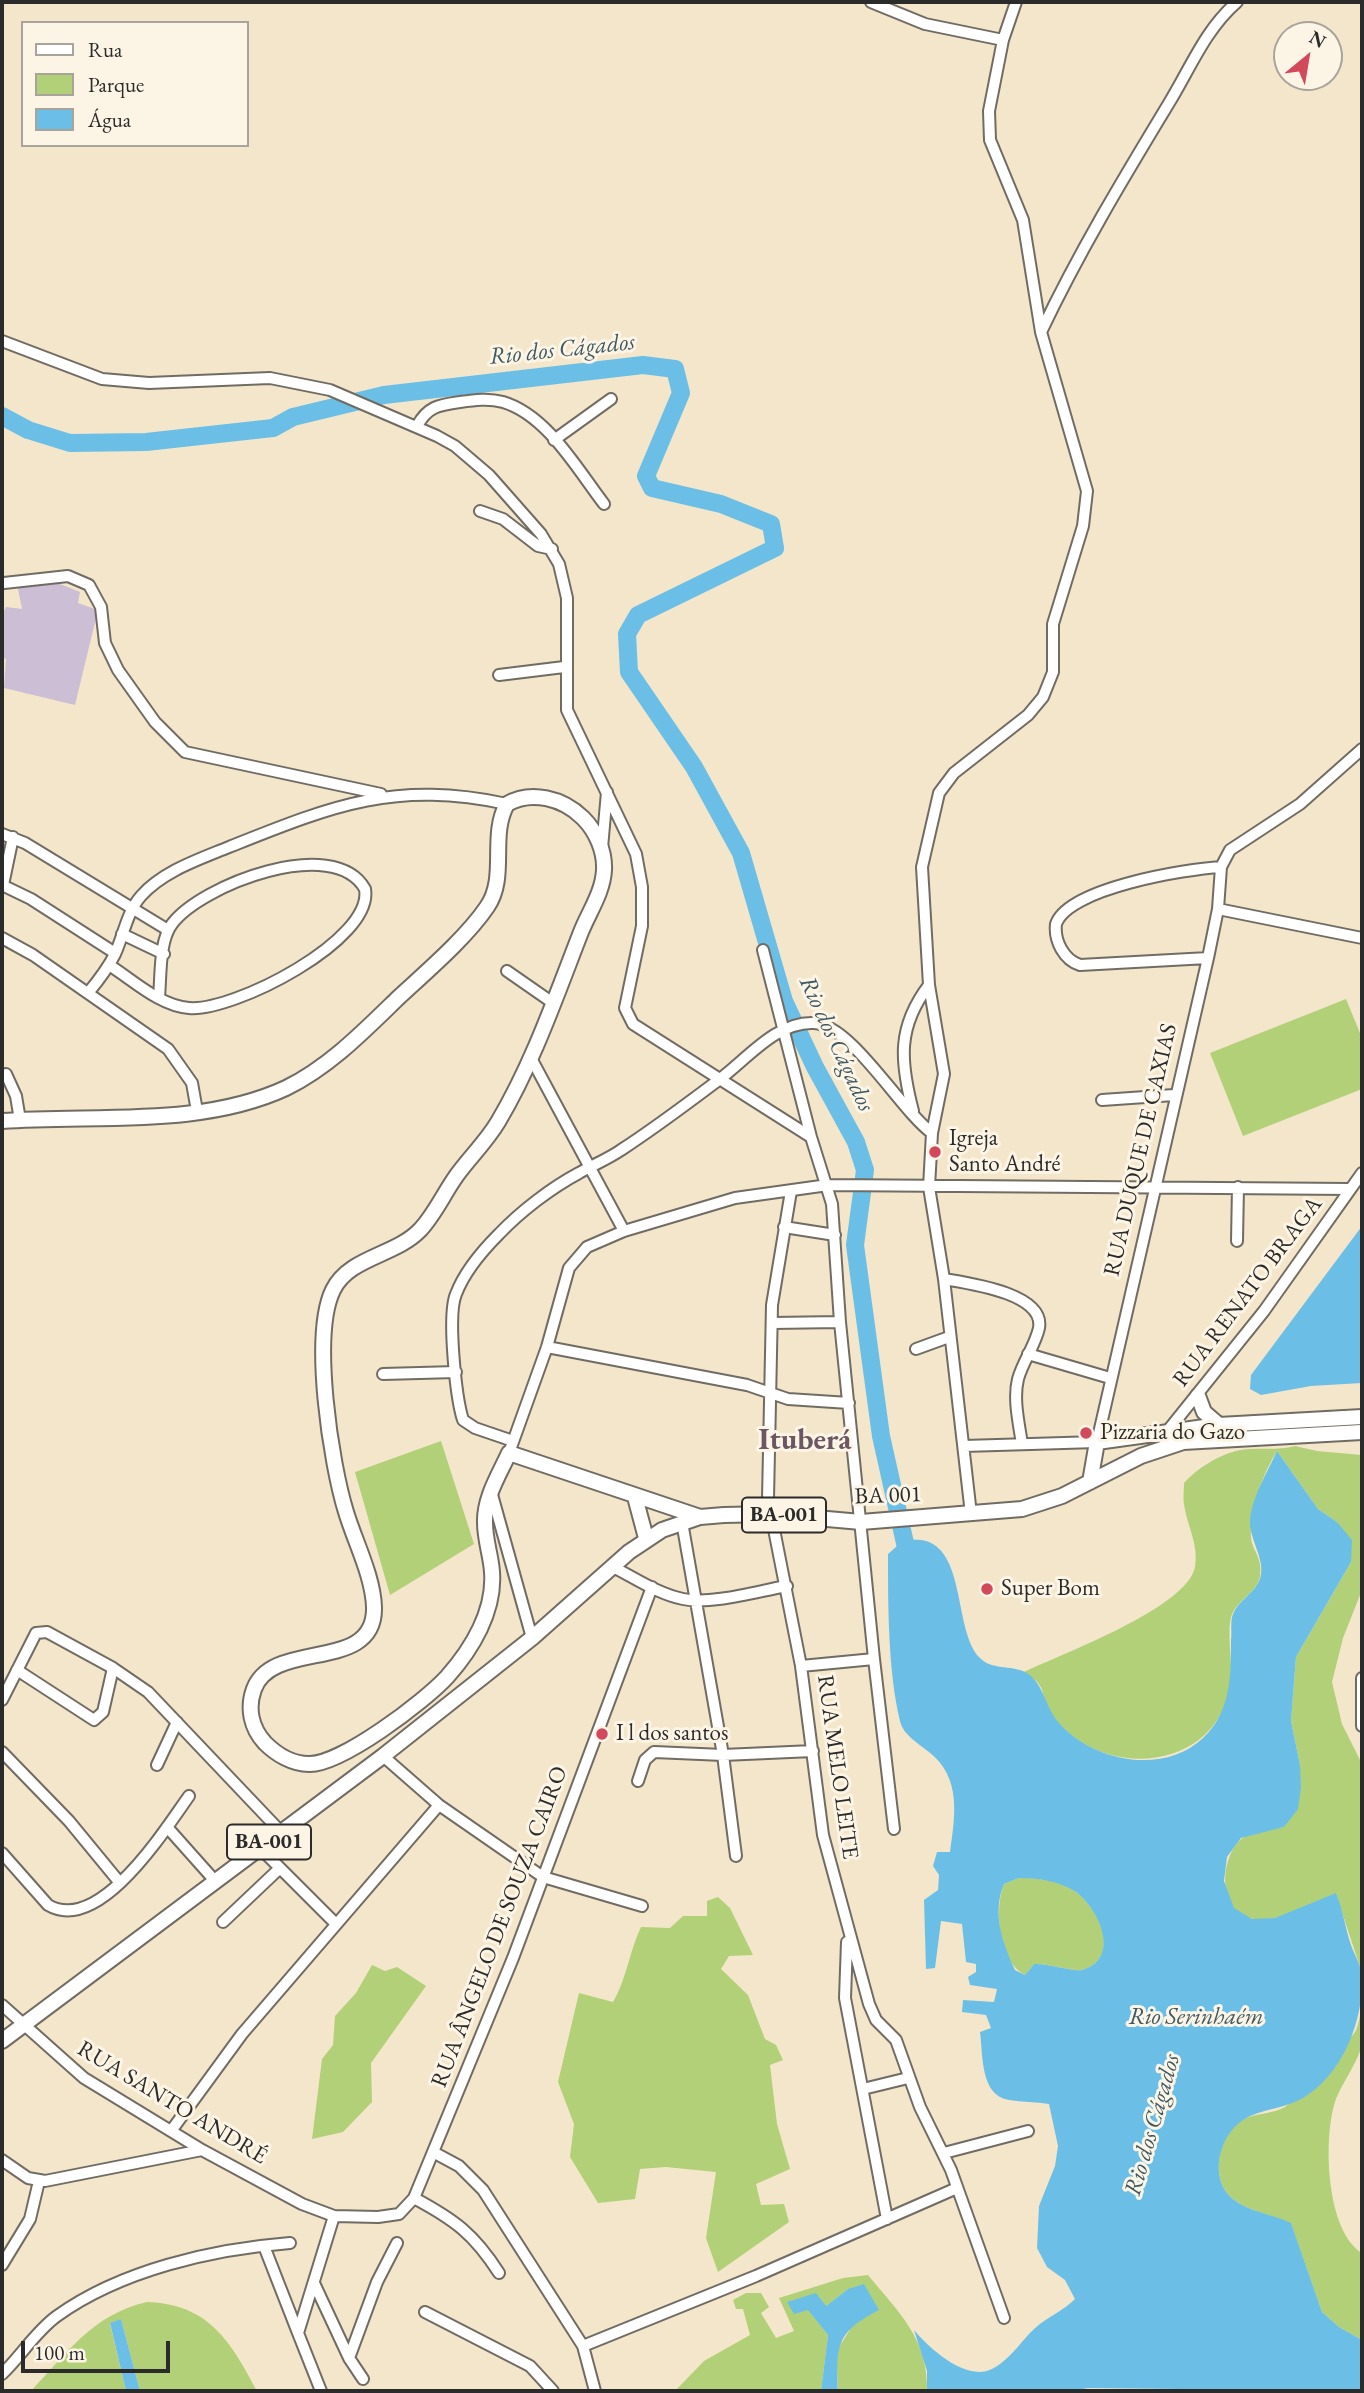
<!DOCTYPE html>
<html>
<head>
<meta charset="utf-8">
<style>
  body { margin:0 }
  #map { position:relative; width:1364px; height:2393px; overflow:hidden; background:#f4e6cb; font-family:"EB Garamond",serif }
  canvas { display:block }
  .frame { position:absolute; inset:0; border:4px solid #2b2b2b; pointer-events:none }
  .legend { position:absolute; left:21px; top:21px; width:228px; height:126px; box-sizing:border-box; background:#fcf5e5; border:2px solid #a8a49b; margin:0; padding:9px 12px; list-style:none; font-size:21px; color:#2b2b2b }
  .legend li { display:flex; align-items:center; gap:14px; height:35px }
  .legend b { width:35px; border:2px solid #a8a49b }
  .north { position:absolute; left:1273px; top:21px; width:70px; height:70px; box-sizing:border-box; background:#fcf5e5; border:2px solid #a8a49b; border-radius:50%; rotate:30deg; font-size:19px; font-weight:700; line-height:28px; text-align:center; color:#2b2b2b }
  .north::after { content:''; display:block; margin:auto; width:24px; height:32px; background:#d1495b; clip-path:polygon(50% 0,100% 100%,50% 72%,0 100%) }
  .scale { position:absolute; left:21px; top:2341px; width:149px; height:32px; box-sizing:border-box; border:4px solid #2b2b2b; border-top:0; padding-left:9px; font-size:21px; line-height:24px; white-space:nowrap; color:#2b2b2b; -webkit-text-stroke:5px #fcf5e5; paint-order:stroke }
</style>
</head>
<body>
<div id="map">
<canvas width="1364" height="2393"></canvas>
<div class="frame"></div>
<ul class="legend">
<li><b style="height:9px;background:#fff"></b>Rua</li>
<li><b style="height:19px;background:#b2d077"></b>Parque</li>
<li><b style="height:19px;background:#6bbfe7"></b>Água</li>
</ul>
<div class="north">N</div>
<div class="scale">100 m</div>
</div>
<script>
const g = document.querySelector('canvas').getContext('2d');
g.lineJoin = 'round';
function fill(path, color) {
  g.fillStyle = color;
  g.fill(path, 'evenodd');
}
function trace(path, color, width, dash) {
  g.strokeStyle = color;
  g.lineWidth = width;
  g.lineCap = dash ? 'butt' : 'round';
  g.setLineDash(dash || []);
  g.stroke(path);
}
function write(font, color, halo, rows, align = 'center') {
  g.font = font + ' "EB Garamond",serif';
  g.lineWidth = 6;
  g.setLineDash([]);
  g.textBaseline = 'middle';
  g.strokeStyle = halo;
  g.fillStyle = color;
  for (const [text, x, y, turn = 0] of rows) {
    g.save();
    g.translate(x, y);
    g.rotate((+turn || 0) * Math.PI / 180);
    g.textAlign = isNaN(turn) ? turn : align;
    if (halo) g.strokeText(text, 0, 0);
    g.fillText(text, 0, 0);
    g.restore();
  }
}
const industrial = new Path2D(`
  M17,584H60L80,592L78,603L98,610L75,705L4,688L6,659L2,657V615L6,607L22,609Z`);
const green = new Path2D(`
  M1346,999L1362,1038V1089L1243,1136L1210,1053Z
  M441,1441L474,1544L390,1595L355,1472Z
  M1295,1446L1317,1451L1362,1455V1590L1343,1638L1332,1682L1342,1724L1362,1764V1973L1336,1894C1312,1904 1282,1922 1255,1919C1218,1916 1219,1862 1239,1841C1247,1832 1272,1830 1284,1827L1300,1765L1291,1721L1296,1657L1351,1562L1337,1522L1318,1509L1277,1451C1263,1474 1250,1508 1251,1536C1251,1550 1263,1556 1260,1576C1258,1591 1238,1600 1232,1614C1226,1630 1233,1664 1231,1683C1220,1758 1135,1778 1078,1740C1067,1732 1051,1719 1045,1706C1043,1700 1044,1691 1040,1686C1037,1680 1029,1676 1024,1672C1061,1654 1187,1608 1195,1567C1199,1544 1187,1526 1184,1504C1183,1498 1184,1489 1184,1483C1198,1468 1219,1454 1241,1450C1259,1447 1277,1451 1295,1446Z
  M1019,1878C1039,1878 1059,1880 1076,1892C1101,1910 1121,1959 1082,1970C1074,1972 1047,1963 1034,1964L1025,1975C998,1962 994,1908 1004,1884Z
  M718,1897L730,1908L753,1955L729,1956L721,1969L748,1995L765,2039L776,2045L783,2060L770,2065L777,2124L790,2169L756,2184L761,2205L784,2204L789,2222L718,2272L706,2238L716,2172L666,2167L640,2169L635,2199L598,2203L570,2157L574,2124L558,2082L579,1993L613,2002C627,1978 629,1952 641,1927L670,1928L683,1916H707V1901Z
  M372,1965L385,1971L397,1967L426,1986L371,2063L372,2102L343,2132L312,2139L322,2059L333,2045L335,2016L356,1993Z
  M1362,2006C1362,2018 1364,2032 1362,2044C1359,2061 1341,2084 1335,2102C1323,2139 1326,2231 1362,2253V2340L1339,2327L1322,2312L1291,2224C1273,2214 1248,2212 1232,2198C1209,2179 1218,2133 1244,2119C1256,2113 1273,2114 1285,2107C1293,2102 1348,2042 1355,2032C1359,2025 1360,2014 1362,2006Z
  M868,2275C899,2313 928,2338 927,2391H838L836,2352L854,2323L848,2289L826,2306L808,2309L828,2335L821,2391H675L704,2361L750,2335L743,2309H736L733,2300L746,2293H761L769,2307L761,2313L776,2338L794,2331L779,2298L843,2278Z
  M147,2302C209,2304 231,2342 257,2391H140L121,2319L110,2324L126,2391H31C67,2353 93,2314 147,2302Z`);
const water = new Path2D(`
  M1362,1226V1383L1311,1386L1261,1395L1250,1389L1251,1375Z
  M1277,1451L1318,1509L1337,1522L1352,1540L1351,1562L1296,1657L1291,1721L1300,1765L1301,1787L1298,1809L1284,1827L1241,1838L1227,1857L1224,1881L1234,1908L1252,1919L1275,1918L1336,1893C1343,1910 1345,1927 1351,1945C1354,1954 1361,1965 1362,1975C1364,2021 1342,2075 1303,2098C1284,2109 1260,2109 1243,2120C1219,2135 1208,2179 1233,2199C1249,2212 1273,2214 1291,2223L1322,2312L1339,2327L1362,2340V2391L1088,2388L1072,2391H927V2371L914,2330C929,2348 966,2382 992,2369C1012,2359 1023,2337 1040,2324C1052,2315 1064,2310 1075,2299L1065,2280L1047,2267L1037,2248L1039,2206L1055,2166L1058,2146L1049,2104C1036,2102 1022,2102 1009,2100C980,2096 983,2054 980,2032L991,2028L986,2015L962,2012L963,2000L994,2002L997,1989L970,1985L968,1977L976,1972V1964L966,1962L962,1924L941,1921L935,1968L926,1969L924,1900L938,1890L939,1875L933,1866L937,1852H950C955,1816 962,1778 929,1752C919,1744 903,1735 900,1721C888,1671 888,1606 888,1554L905,1539C912,1540 920,1539 926,1541C966,1553 954,1632 980,1658C991,1670 1011,1665 1025,1672C1044,1682 1044,1706 1059,1723C1092,1761 1163,1776 1203,1738C1231,1712 1231,1676 1231,1640C1232,1633 1230,1620 1233,1614C1238,1601 1254,1593 1259,1581C1268,1562 1249,1541 1250,1520C1252,1497 1268,1471 1277,1451ZM1019,1878C1039,1878 1059,1881 1076,1892C1100,1910 1121,1959 1082,1970C1074,1972 1047,1963 1034,1964L1025,1975L1015,1970C1002,1942 992,1913 1004,1884Z
  M864,2284L879,2310C836,2332 836,2346 838,2391H821L828,2335L808,2310L794,2314L787,2302L816,2293L826,2306L848,2289Z
  M121,2319L140,2391H126L110,2323Z`);
const river = new Path2D(`
  M2,416L28,430L70,443L146,442L273,428L293,417L384,395L643,365L675,369L681,393L646,476L652,488L721,504L771,524L775,548L638,615L627,634L629,672L694,767L741,853L784,1001L815,1067L856,1142L865,1170L855,1245L881,1436L909,1561`);
const minor = new Path2D(`
  M871,2L925,24L1003,40
  M1041,332C1079,252 1123,179 1169,103C1191,67 1205,30 1237,2
  M2,341L102,379L149,383L270,378L330,390L437,436L455,446L489,475L541,534L559,564L567,598V710L636,854L642,887V926L625,1008L633,1024L811,1137
  M417,426C428,406 439,405 460,402C474,400 489,398 503,402C547,415 577,469 604,504
  M554,440L611,399
  M480,511L503,519L538,546L552,549
  M4,583L68,576L89,585L101,607L105,643L118,670L155,722L185,752L381,794
  M499,675L564,667
  M2,834L25,843L168,930
  M602,848L607,792
  M2,885L31,899L115,953
  M3,885L13,837
  M1218,909L1362,938
  M122,934L164,954
  M2,938L33,955L168,1049L192,1083L197,1111
  M763,950L811,1137L832,1204L840,1322L874,1659L894,1829
  M1208,958L1080,965C1064,960 1054,941 1056,924C1068,888 1186,869 1221,867
  M109,965C133,980 160,1006 189,1008C233,1012 374,940 365,889C334,834 201,885 172,924C159,941 161,976 159,997
  M507,971L553,1003
  M88,993C98,981 108,968 115,954C124,934 127,912 141,896C163,871 200,859 229,847C332,806 394,780 507,804
  M531,1058L624,1231
  M6,1074L16,1096L20,1120
  M1102,1100L1174,1095
  M913,1111C900,1061 897,1027 929,985
  M791,1191L772,1305L768,1499L801,1666L823,1835L869,2004L876,2020L896,2040L920,2107L951,2170L1004,2318
  M784,1227L835,1235
  M1237,1241L1238,1187
  M944,1279C967,1283 1045,1293 1039,1328C1035,1346 1023,1361 1018,1379C1013,1399 1019,1424 1022,1444
  M772,1323L840,1322
  M547,1347L747,1385L788,1399L849,1403
  M916,1349L949,1337
  M1028,1354L1110,1378
  M383,1374L456,1372
  M1166,1433L1264,1311L1362,1173
  M513,1441L475,1428L463,1420C456,1398 447,1315 456,1294C464,1273 483,1250 499,1234C521,1211 551,1188 579,1173C593,1165 608,1159 621,1150C655,1128 688,1103 720,1079C747,1059 777,1021 814,1023C852,1025 901,1111 932,1133
  M964,1446L1097,1442L1208,958L1218,909L1221,867L1230,850L1300,804L1362,749
  M509,1453L547,1347L569,1268L587,1247L624,1231L735,1198L828,1185L1350,1189
  M491,1491L532,1638
  M971,1514L944,1279L929,1187L932,1133L944,1074L929,985L922,867L939,793L954,773L1028,715L1043,697L1053,672V624L1083,526L1087,491L1041,332L1023,220L990,140L989,111L1003,40L1016,2
  M682,1522L723,1755L736,1856
  M613,1567C635,1578 658,1594 683,1599C711,1605 758,1591 787,1586
  M801,1666L874,1659
  M17,1670L94,1720L103,1712L113,1668
  M1362,1678V1726
  M2,1700L36,1633L47,1632L113,1668L148,1692L282,1833
  M2,1752L69,1821L120,1883
  M383,1756L439,1805L543,1877L642,1906
  M157,1765L177,1722
  M638,1781L645,1760L654,1752L723,1755L813,1751
  M167,1827L216,1882
  M260,1848L335,1923
  M2,1853L48,1905C99,1935 164,1831 189,1796
  M223,1922L280,1868
  M847,1942L845,1998L887,2219
  M2,2005L84,2078L202,2150L302,2204L334,2216L378,2217L399,2214L414,2198L513,1958L652,1587
  M863,2089L908,2078
  M171,2131L242,2034L439,1805
  M433,2152L459,2166L483,2190L583,2346L595,2391
  M944,2153L1028,2131
  M2,2160L28,2178L45,2181L202,2150
  M414,2198C455,2220 474,2234 499,2273
  M264,2246L298,2333
  M2,2265L30,2219L39,2181
  M314,2283L349,2358L363,2379
  M425,2312L530,2366L553,2391
  M583,2346L756,2276L957,2188
  M349,2358L377,2282L397,2243
  M2,2374C21,2356 36,2331 57,2316C121,2270 213,2249 290,2243
  M321,2391L298,2333L334,2216`);
const major = new Path2D(`
  M2,1121C94,1114 200,1128 286,1088C329,1067 364,1031 398,998C426,972 466,938 487,907C508,877 489,836 507,804C531,790 563,798 583,818C596,831 605,851 604,870C603,892 589,912 581,932C556,996 533,1063 498,1122C486,1142 470,1157 457,1175C444,1193 435,1214 420,1230C395,1256 349,1257 333,1290C311,1335 331,1464 346,1512C355,1542 373,1576 374,1607C376,1674 273,1638 254,1689C247,1708 251,1728 265,1743C276,1754 292,1764 309,1764C341,1765 425,1701 447,1677C472,1649 495,1611 492,1572C491,1556 485,1540 485,1523C484,1498 499,1475 509,1453L700,1517
  M1198,1396L1204,1412L1219,1425
  M1090,1482L1097,1442L1219,1425L1362,1417
  M635,1497L646,1538
  M2,2041L383,1756L532,1638L629,1552L662,1530L700,1517L724,1515L771,1514L861,1522L1022,1509L1062,1496L1141,1456L1183,1442L1362,1432`);
const markers = [
  [935,1152,7,"#d1495b"],
  [1086,1433,7,"#d1495b"],
  [987,1589,7,"#d1495b"],
  [602,1734,7,"#d1495b"]
];
const shields = [
  [784,1515,84],
  [269,1842,84]
];
const shieldNames = [
  ["BA-001",784,1515],
  ["BA-001",269,1842]
];
const poiNames = [
  ["Igreja",949,1139],
  ["Santo André",949,1165],
  ["Pizzaria do Gazo",1100,1433],
  ["Super Bom",1001,1589],
  ["I l dos santos",616,1734]
];
const streetNames = [
  ["RUA DUQUE DE CAXIAS",1141,1150,-77],
  ["RUA RENATO BRAGA",1248,1292,-53],
  ["BA 001",888,1496,-2],
  ["RUA MELO LEITE",837,1767,82],
  ["RUA ÂNGELO DE SOUZA CAIRO",500,1927,-69],
  ["RUA SANTO ANDRÉ",172,2103,31]
];
const waterNames = [
  ["Rio dos Cágados",562,350,-6],
  ["Rio dos Cágados",836,1044,65],
  ["Rio Serinhaém",1196,2017],
  ["Rio dos Cágados",1153,2125,-74]
];
const districtNames = [
  ["Ituberá",805,1441]
];
fill(industrial, '#ccbed4');
fill(green, '#b2d077');
fill(water, '#6bbfe7');
trace(river, '#6bbfe7', 18);
trace(minor, '#716c63', 14);
trace(major, '#716c63', 18);
trace(minor, '#fff', 10);
trace(major, '#fff', 14);
for (const [x, y, r, color] of markers) {
  const dot = new Path2D();
  dot.arc(x, y, r, 0, 2 * Math.PI);
  g.fillStyle = color;
  g.fill(dot);
  trace(dot, '#fcf5e5', 2.5);
}
for (const [x, y, w] of shields) {
  const box = new Path2D();
  box.roundRect(x - w / 2, y - 17.5, w, 35, 5);
  g.fillStyle = '#fcf5e5';
  g.fill(box);
  trace(box, '#2b2b2b', 2);
}
write('bold 21px', '#2b2b2b', null, shieldNames);
write('23px', '#2b2b2b', '#fcf5e5', poiNames, 'left');
write('23px', '#2b2b2b', '#fcf5e5', streetNames);
write('italic 24px', '#3e5763', '#fcf5e5', waterNames);
write('bold 30px', '#6c5663', '#fcf5e5', districtNames);
</script>
</body>
</html>
